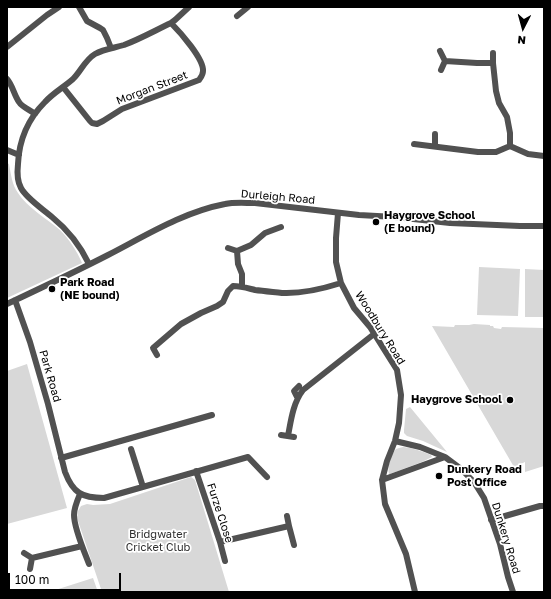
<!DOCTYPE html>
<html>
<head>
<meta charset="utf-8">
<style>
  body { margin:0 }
  #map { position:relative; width:551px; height:599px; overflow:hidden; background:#fff; font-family:"Golos Text",sans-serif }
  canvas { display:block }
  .frame { position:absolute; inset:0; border:8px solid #000; pointer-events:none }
  .north { position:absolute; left:503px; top:8px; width:40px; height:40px; -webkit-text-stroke:3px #fff; paint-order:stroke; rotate:186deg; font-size:11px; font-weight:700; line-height:16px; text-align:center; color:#000 }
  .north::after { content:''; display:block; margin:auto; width:14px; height:18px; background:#000; clip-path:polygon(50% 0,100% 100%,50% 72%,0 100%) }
  .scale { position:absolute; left:8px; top:573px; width:113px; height:18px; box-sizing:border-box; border:2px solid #000; border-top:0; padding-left:5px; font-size:12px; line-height:14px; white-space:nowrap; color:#000; -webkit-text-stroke:3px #fff; paint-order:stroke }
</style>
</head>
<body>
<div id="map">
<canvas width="551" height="599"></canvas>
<div class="frame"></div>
<div class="north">N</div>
<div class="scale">100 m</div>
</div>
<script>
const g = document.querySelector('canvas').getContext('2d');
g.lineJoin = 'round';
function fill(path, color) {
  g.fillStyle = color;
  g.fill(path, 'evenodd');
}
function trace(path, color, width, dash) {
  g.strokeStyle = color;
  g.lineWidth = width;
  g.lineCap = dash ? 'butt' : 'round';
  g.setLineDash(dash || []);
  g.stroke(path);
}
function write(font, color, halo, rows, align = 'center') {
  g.font = font + ' "Golos Text",sans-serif';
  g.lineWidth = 3.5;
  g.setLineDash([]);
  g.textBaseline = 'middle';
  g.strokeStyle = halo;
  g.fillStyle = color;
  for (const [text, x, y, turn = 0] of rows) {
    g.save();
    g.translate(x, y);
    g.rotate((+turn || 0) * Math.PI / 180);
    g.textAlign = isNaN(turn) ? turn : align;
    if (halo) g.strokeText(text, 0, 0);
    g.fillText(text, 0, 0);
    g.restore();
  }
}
const green = new Path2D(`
  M7,163L9,164C11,174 12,185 18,193C27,207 47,219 60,230C69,239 77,251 82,263L7,298Z
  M479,267L520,269L518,316L477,315Z
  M525,269L544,270V317H525Z
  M474,324L490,325V326H493L494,328L501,329L502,327L544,328V466L525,472V462L514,467L432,326L454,327L455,325H469Z
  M27,364L67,508L7,524V371Z
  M410,407L447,452L423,441L407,436L404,433V430L406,409Z
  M403,447C413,448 422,451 431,455L432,457L422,462L390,474H389C387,468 391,454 396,449C398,448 400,448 403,447Z
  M191,477L195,480L229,592H102L77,518L78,511L81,506L87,504L93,505L110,504Z
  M93,578L98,592H49Z`);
const street = new Path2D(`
  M79,7L87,21L100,28L103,30L107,38L111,48
  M237,16L248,7
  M7,47L47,15L59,7
  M440,51L445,61L441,70
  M493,53V63
  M445,61L477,63H493L496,91L499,103L507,117L510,133V146L528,154L544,156
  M7,79C13,86 14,95 19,102C22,107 30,110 35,114
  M63,87L90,121L92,123L97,124L103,121L122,109L199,80C201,77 203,75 203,71C204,59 180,32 171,23
  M414,144L478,152H496L510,146
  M435,146V134
  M7,150L19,155
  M338,213L336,238V262L341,283L354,308L370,327L397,370L401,395L399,423L395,441L387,461L382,480L385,504L406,554L415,592
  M228,248L237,251
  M89,264C80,245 68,230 52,217C43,209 27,199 21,188C17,181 17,173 18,164C19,140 28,119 45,102C53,93 64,87 73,79C81,71 85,60 95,54C104,49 114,48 124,45C140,39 156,30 171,23L175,20L189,7
  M242,286V274L238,264L237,251L251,245L265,233L281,227
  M15,300L30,342L48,404L65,472C73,493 82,498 104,498L248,457L267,477
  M7,304C41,288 75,272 108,255C145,236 183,212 225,204C234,202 245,203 255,203L359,215L395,217L450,223L520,226H544
  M157,355L153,348L181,324L201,313L217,306L223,302L228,291L233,286C241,286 247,288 255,290C263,291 273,292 282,293C302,294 322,289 341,283
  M297,397L294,391L299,386
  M281,435L294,437
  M288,436C291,420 293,403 303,390L374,334
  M395,441L420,447L445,457L461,469L474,482L484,498L500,544L508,577L513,592
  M131,449L143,487
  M61,458L212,415
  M196,471L220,542L225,561
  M382,480L445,457
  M80,494C77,501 74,508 74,515C74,528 84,551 89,564
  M287,516L289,526
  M491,520L540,506H544
  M220,542L289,526L294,545
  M24,553L32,558L82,546
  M30,569L32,558`);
const markers = [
  [376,222,4,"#000"],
  [52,289,4,"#000"],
  [510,400,4,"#000"],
  [439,476,4,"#000"]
];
const streetNames = [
  ["Morgan Street",152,88,-21],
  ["Durleigh Road",278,197,5],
  ["Woodbury Road",380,328,58],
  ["Park Road",50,376,74],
  ["Furze Close",220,513,72],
  ["Dunkery Road",506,538,73]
];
const poiNames = [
  ["Haygrove School",384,216],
  ["(E bound)",384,229],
  ["Park Road",60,283],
  ["(NE bound)",60,296],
  ["Haygrove School",502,400,"right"],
  ["Dunkery Road",447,470],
  ["Post Office",447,483]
];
const parkNames = [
  ["Bridgwater",158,535],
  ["Cricket Club",158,548]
];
fill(green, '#d8d8d8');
trace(street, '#515151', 6);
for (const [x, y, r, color] of markers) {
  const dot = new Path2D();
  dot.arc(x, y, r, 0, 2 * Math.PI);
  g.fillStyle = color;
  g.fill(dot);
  trace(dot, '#fff', 1.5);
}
write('11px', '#000', '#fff', streetNames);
write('bold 11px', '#000', '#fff', poiNames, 'left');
write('11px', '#2f2f2f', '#fff', parkNames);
</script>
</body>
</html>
